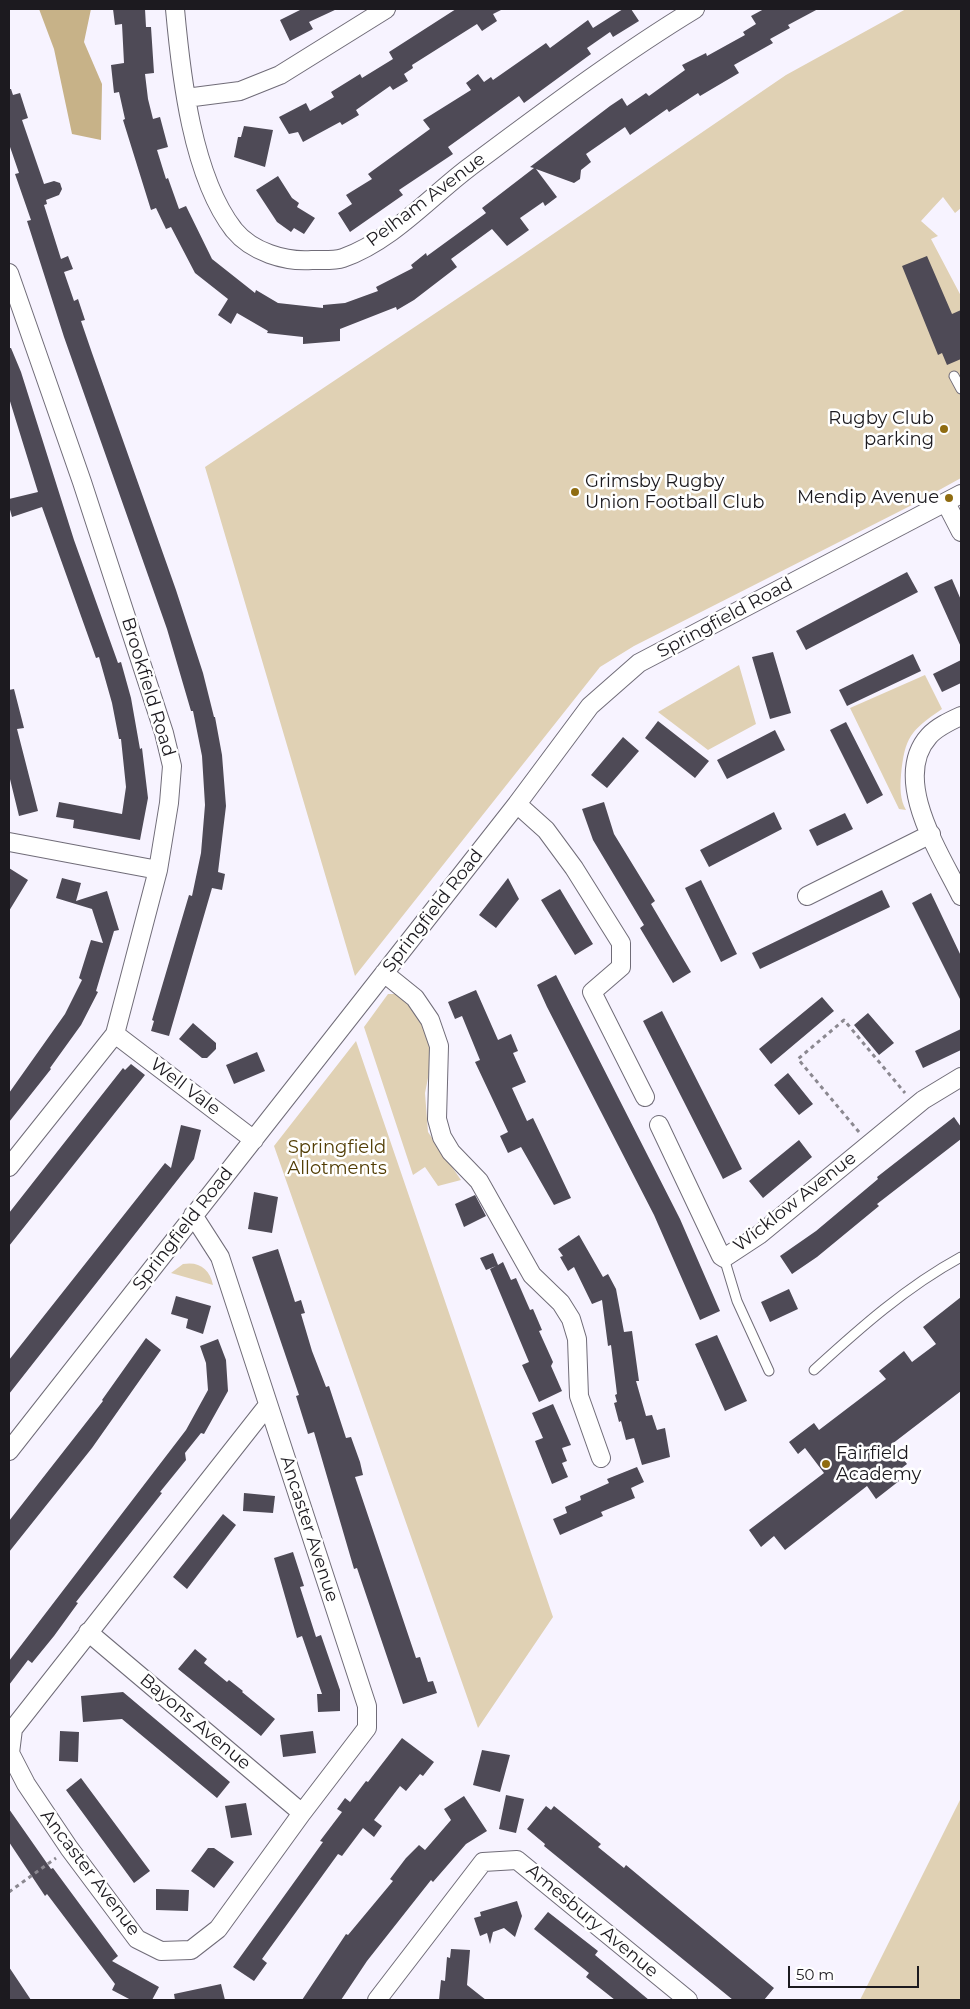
<!DOCTYPE html>
<html>
<head>
<meta charset="utf-8">
<style>
  body { margin:0 }
  #map { position:relative; width:970px; height:2009px; overflow:hidden; background:#f7f3ff; font-family:Montserrat,sans-serif }
  canvas { display:block }
  .frame { position:absolute; inset:0; border:10px solid #1c1a1f; pointer-events:none }
  .scale { position:absolute; left:788px; top:1966px; width:131px; height:22px; box-sizing:border-box; border:2px solid #1c1a1f; border-top:0; padding-left:6px; font-size:15px; line-height:18px; white-space:nowrap; color:#1c1a1f; -webkit-text-stroke:4px #fff; paint-order:stroke }
</style>
</head>
<body>
<div id="map">
<canvas width="970" height="2009"></canvas>
<div class="frame"></div>
<div class="scale">50 m</div>
</div>
<script>
const g = document.querySelector('canvas').getContext('2d');
g.lineJoin = 'round';
function fill(path, color) {
  g.fillStyle = color;
  g.fill(path, 'evenodd');
}
function trace(path, color, width, dash) {
  g.strokeStyle = color;
  g.lineWidth = width;
  g.lineCap = dash ? 'butt' : 'round';
  g.setLineDash(dash || []);
  g.stroke(path);
}
function write(font, color, halo, rows, align = 'center') {
  g.font = font + ' Montserrat,sans-serif';
  g.lineWidth = 5;
  g.setLineDash([]);
  g.textBaseline = 'middle';
  g.strokeStyle = halo;
  g.fillStyle = color;
  for (const [text, x, y, turn = 0] of rows) {
    g.save();
    g.translate(x, y);
    g.rotate((+turn || 0) * Math.PI / 180);
    g.textAlign = isNaN(turn) ? turn : align;
    if (halo) g.strokeText(text, 0, 0);
    g.fillText(text, 0, 0);
    g.restore();
  }
}
const green = new Path2D(`
  M906,9H961V208L955,213L943,197L921,221L938,236L931,239L961,296V478L912,505L634,646L600,667L355,976L205,467L515,260L786,75Z
  M739,665L756,724L708,750L658,712Z
  M925,675L942,709C910,731 905,737 901,775C900,787 900,800 906,810L899,809L850,708Z
  M388,994H400L423,1020L432,1058L425,1093L428,1132L461,1180L438,1186L425,1167L413,1175L364,1027Z
  M356,1041L553,1617L478,1728L274,1146Z
  M183,1264C199,1261 210,1269 213,1285L171,1273Z
  M961,1798V2000H860Z`);
const forest = new Path2D(`
  M39,9H91L84,42L102,84L101,140L72,134L54,49Z`);
const building = new Path2D(`
  M113,9H145L146,27H151L154,73L145,74L148,99L153,119L160,117L168,147L157,150L166,179L168,178L179,209L186,206L212,259L255,293L256,290L278,303L323,308V305L345,303L378,291L376,287L413,268L411,265L426,253L427,256L486,213L482,208L534,168L530,167L610,106L622,98L627,106L646,93L649,96L685,70L682,65L706,53L707,56L745,35L743,32L756,24L751,16L764,9H818L788,25L790,28L770,39L773,43L734,65L739,73L700,96L698,93L669,112L667,109L630,135L625,127L586,154L591,162L581,170L580,179L574,183L536,169L557,197L545,206L543,202L520,218L529,230L507,246L492,229L451,259L457,267L414,300L397,310L396,307L340,329V341L303,344V337L267,333L268,331L237,313L231,324L218,315L228,299L195,273L171,227L166,229L156,208L151,210L123,120L125,119L119,92L114,93L111,65L124,63L122,24L115,25Z
  M302,9H337L309,22L313,29L290,41L280,20Z
  M456,9H503L493,14L497,21L482,31L477,24L412,65L413,68L404,74L408,81L393,90L390,86L356,110L359,115L342,125L340,122L303,142L298,132L289,134L279,117L306,103L310,111L334,97L331,92L360,74L362,78L393,59L389,52Z
  M623,9H631L639,21L613,37L610,32L587,48L591,54L524,103L519,96L448,147L453,154L399,190L403,195L350,232L338,213L352,204L346,195L372,179L368,174L430,129L423,120L471,90L466,83L478,74L484,82L491,77L493,80L546,43L550,48L588,20L593,28Z
  M9,89H11L13,95L20,93L28,118L22,120L44,184L54,181L60,183L62,189L59,195L46,200L47,204L44,205L61,259L68,256L73,269L64,272L74,301L78,299L85,320L81,321L92,353L176,590L203,673L214,717H215L222,755L226,806L218,872L225,874L222,890L212,888L169,1036L151,1031L154,1021L152,1020L189,895L192,896L201,853L205,805L202,756L193,711H191L167,629L64,337L27,221L31,220L15,174L19,173L9,144Z
  M244,126L273,130L265,167L234,157L238,137H241Z
  M278,176L292,198L299,203L297,207L315,218L304,234L294,228L291,232L277,222L256,190Z
  M927,256L952,314L961,310V359L947,365L942,353L938,355L902,266Z
  M9,348H11L21,372L74,540L118,663L121,662L131,698L140,749L142,748L148,798L140,840L73,828L74,820L56,817L59,802L122,814L126,787L121,739H119L112,703L99,657L96,658L42,507L12,517L9,506V499L38,492L9,398Z
  M907,572L918,592L806,650L796,631Z
  M952,579L961,600V647L934,587Z
  M773,652L791,713L770,719L752,657Z
  M913,654L921,671L847,706L839,690Z
  M961,660V683L942,692L933,674Z
  M14,689L24,728L17,729L38,811L19,816L9,775V690Z
  M658,721L709,761L695,778L645,738Z
  M846,722L883,795L867,804L830,730Z
  M775,730L785,750L727,779L717,760Z
  M623,737L639,751L607,788L591,775Z
  M604,802L614,834L655,901L651,904L691,972L673,983L640,928L644,925L593,840L582,809Z
  M774,812L782,829L709,867L700,850Z
  M845,813L853,829L817,846L809,830Z
  M9,868L28,880L9,911Z
  M62,878L81,883L76,901L107,891L119,930L114,931L96,991L98,992L81,1025L50,1068L51,1069L9,1122V1093L65,1014L82,980L79,978L91,940L103,943L92,909L56,898Z
  M508,878L519,899L496,928L479,915Z
  M701,880L737,954L721,962L685,888Z
  M560,889L593,944L575,955L541,900Z
  M882,890L890,907L760,969L752,953Z
  M931,893L961,956V1001L912,903Z
  M556,975L680,1219L720,1311L700,1320L654,1215L547,1007L537,985Z
  M476,990L498,1040L511,1034L518,1051L513,1053L526,1082L512,1088L527,1121L533,1118L571,1198L554,1205L521,1147L508,1153L500,1136L508,1132L475,1062L480,1060L462,1016L455,1019L448,1002Z
  M822,997L834,1011L771,1064L759,1049Z
  M662,1011L742,1169L723,1179L643,1021Z
  M868,1013L894,1043L879,1055L854,1025Z
  M193,1023L216,1043V1049L207,1058H202L179,1039Z
  M961,1029V1050L923,1068L915,1051Z
  M257,1052L265,1071L234,1084L226,1065Z
  M131,1064L145,1075L9,1246V1213L123,1068L125,1070Z
  M788,1073L813,1104L799,1115L774,1085Z
  M954,1117L961,1127V1139L877,1204L879,1206L817,1257L792,1274L780,1256L816,1231L878,1179L877,1177Z
  M181,1125L201,1130L194,1159L9,1394V1360L165,1163L171,1168Z
  M799,1140L812,1157L763,1198L749,1181Z
  M254,1192L278,1197L272,1233L248,1229Z
  M475,1195L486,1216L464,1227L455,1204Z
  M579,1235L603,1277L608,1274L616,1289L624,1332L632,1331L639,1381H636L646,1416L652,1415L657,1430L665,1428L670,1457L642,1465L634,1438L626,1440L621,1421L619,1422L614,1403L617,1402L615,1395L617,1394L611,1345L608,1346L602,1300L592,1304L574,1267L568,1271L560,1257L563,1256L558,1249Z
  M278,1249L295,1302L301,1300L305,1313L301,1314L312,1351L326,1387L329,1386L346,1438L351,1437L360,1462L363,1475L355,1477L416,1658L420,1657L428,1682L433,1681L437,1693L403,1704L357,1568L354,1569L314,1432L308,1434L296,1396L299,1395L252,1257Z
  M493,1253L498,1265L503,1262L511,1280L516,1278L530,1310L533,1309L542,1330L539,1331L553,1362L551,1366L562,1391L539,1402L522,1365L529,1362L490,1269L496,1266L486,1270L480,1258Z
  M789,1289L798,1309L770,1322L761,1302Z
  M176,1296L211,1306L203,1334L186,1328L188,1319L171,1314Z
  M961,1297V1391L892,1444L907,1464L894,1474L899,1481L876,1499L867,1486L785,1550L774,1536L761,1547L749,1530L824,1473L805,1448L798,1454L789,1442L814,1423L819,1430L886,1379L879,1371L904,1351L912,1362L936,1344L923,1327Z
  M717,1335L747,1401L725,1411L695,1344Z
  M146,1338L161,1350L92,1448L9,1552V1521L103,1401L102,1400Z
  M218,1339L226,1360L228,1391L204,1434L201,1433L185,1453L186,1460L160,1492L162,1493L76,1602L78,1603L54,1636L32,1663L28,1660L9,1685V1661L186,1430L208,1390L206,1363L200,1346Z
  M553,1404L571,1445L562,1448L567,1461L562,1463L568,1477L552,1484L535,1441L543,1438L532,1413Z
  M637,1467L644,1482L631,1488L635,1498L601,1512L603,1516L560,1535L553,1519L567,1513L565,1507L581,1500L580,1496L609,1483L607,1479Z
  M244,1493L275,1496L273,1513L243,1511Z
  M223,1514L236,1525L187,1589L173,1577Z
  M293,1552L304,1586L300,1587L316,1637L321,1635L340,1690V1711L318,1712L317,1694H322L302,1636L297,1638L274,1558Z
  M195,1649L207,1659L204,1663L227,1682L229,1680L243,1691L242,1692L275,1719L261,1736L178,1669Z
  M123,1692L230,1782L217,1798L122,1719L83,1722L81,1696Z
  M60,1731L79,1732L78,1762L59,1761Z
  M313,1731L316,1753L283,1757L280,1735Z
  M402,1738L434,1762L423,1776L420,1774L406,1791L400,1786L374,1820L382,1826L374,1837L363,1828L342,1856L338,1854L262,1959L267,1963L254,1981L233,1967L323,1842L320,1841L342,1812L337,1809L345,1798L350,1802L366,1781L368,1782Z
  M482,1750L510,1755L500,1792L473,1785Z
  M81,1778L150,1871L134,1883L66,1790Z
  M506,1795L524,1799L516,1833L499,1829Z
  M464,1796L487,1831L466,1844L433,1882L431,1880L367,1961L341,2000H302L346,1934L348,1935L393,1881L390,1879L406,1858L419,1845L425,1850L451,1820L444,1809Z
  M246,1803L252,1835L231,1838L225,1806Z
  M546,1806L551,1810L554,1806L601,1844L598,1847L624,1868L626,1865L774,1988L764,2000H733L544,1846L545,1844L527,1829Z
  M9,1809L51,1869L53,1868L118,1956L112,1961L159,1987L152,2000H131L112,1990L115,1984L47,1894L45,1896L9,1842Z
  M208,1848H214L234,1862L214,1888L191,1871Z
  M156,1889L189,1890L188,1911L156,1910Z
  M517,1901L522,1916L515,1937L504,1928L493,1932L490,1944L487,1933L480,1936L474,1918L481,1916L480,1912Z
  M548,1912L598,1951L595,1955L649,2000H615L586,1977L589,1973L534,1929Z
  M451,1949L470,1950L467,1985L486,2000H439L441,1980L445,1981L447,1957L450,1958Z
  M9,1967L31,2000H9Z
  M221,1984L225,2000H175L174,1994Z`);
const path = new Path2D(`
  M859,1132L798,1059L844,1020L905,1093
  M9,1892L56,1858`);
const lane = new Path2D(`
  M954,376L961,389
  M724,1258L737,1301L769,1371
  M814,1370C860,1328 906,1287 961,1257`);
const street = new Path2D(`
  M175,9C181,75 192,176 234,230C252,252 285,262 312,260C321,260 334,261 343,258C391,241 428,199 467,169C541,114 616,57 695,9
  M186,98L240,91L280,75L386,9
  M9,273L82,482L164,733L172,766L169,803L158,870L115,1034L9,1167
  M946,503L961,532
  M961,716C950,721 937,727 929,736C890,779 941,855 961,896
  M517,804L546,830L574,868L621,943V967L592,992L645,1097
  M9,842L158,870
  M807,896L931,834
  M384,973L415,998L430,1020L439,1046L437,1119L442,1137L451,1152L479,1181L532,1275L561,1303L571,1319L577,1339L579,1396L601,1458
  M115,1034L254,1140
  M659,1125L721,1256L724,1258L759,1235L923,1100L961,1077
  M193,1215L220,1257L367,1706V1728L302,1813L218,1929L191,1950L161,1951L137,1939L69,1848L26,1784L10,1753L13,1729L268,1405
  M9,1451L517,804L590,706L639,663L961,494
  M88,1632L302,1813
  M377,2000L483,1862L517,1860L688,2000`);
const markers = [
  [944,429,5,"#8f6c11"],
  [575,492,5,"#8f6c11"],
  [949,498,5,"#8f6c11"],
  [826,1464,5,"#8f6c11"]
];
const streetNames = [
  ["Pelham Avenue",426,200,-37],
  ["Springfield Road",725,618,-28],
  ["Brookfield Road",148,687,73],
  ["Springfield Road",433,911,-52],
  ["Well Vale",185,1087,37],
  ["Wicklow Avenue",795,1202,-38],
  ["Springfield Road",183,1229,-52],
  ["Ancaster Avenue",309,1529,72],
  ["Bayons Avenue",195,1722,40],
  ["Ancaster Avenue",90,1873,53],
  ["Amesbury Avenue",592,1921,40]
];
const poiNames = [
  ["Rugby Club",934,419],
  ["parking",934,440],
  ["Grimsby Rugby",585,482,"left"],
  ["Union Football Club",585,503,"left"],
  ["Mendip Avenue",939,498],
  ["Fairfield",836,1454,"left"],
  ["Academy",836,1475,"left"]
];
const parkNames = [
  ["Springfield",337,1148],
  ["Allotments",337,1169]
];
fill(green, '#e0d1b4');
fill(forest, '#c7b288');
fill(building, '#4e4a56');
trace(lane, '#706c78', 11);
trace(street, '#706c78', 20);
trace(path, '#8b8890', 3, [4, 4]);
trace(lane, '#fff', 9);
trace(street, '#fff', 18);
for (const [x, y, r, color] of markers) {
  const dot = new Path2D();
  dot.arc(x, y, r, 0, 2 * Math.PI);
  g.fillStyle = color;
  g.fill(dot);
  trace(dot, '#fff', 2);
}
write('18px', '#1c1a1f', '#fff', streetNames);
write('18px', '#1c1a1f', '#fff', poiNames, 'right');
write('18px', '#513c03', '#fff', parkNames);
</script>
</body>
</html>
